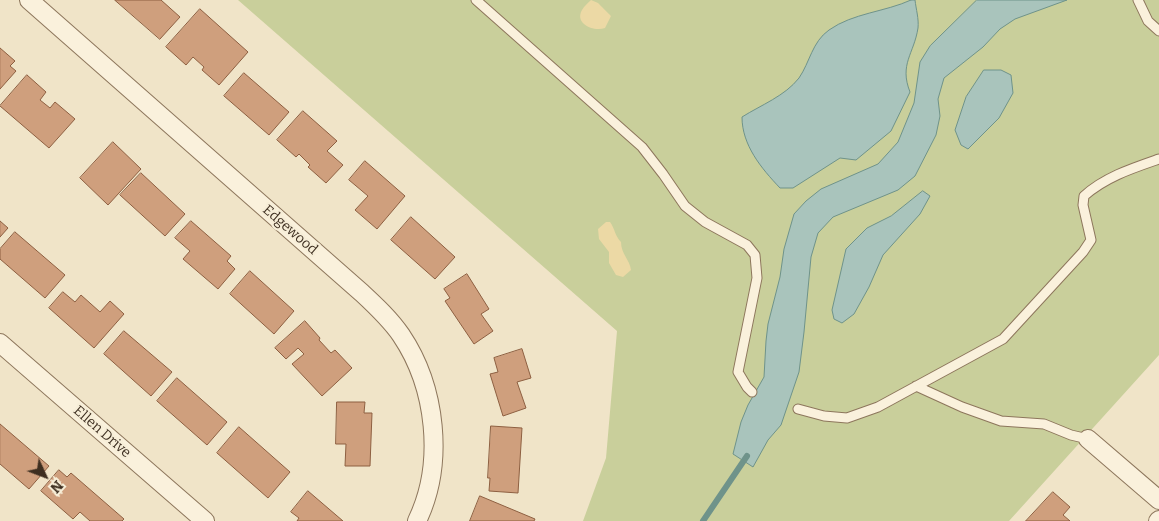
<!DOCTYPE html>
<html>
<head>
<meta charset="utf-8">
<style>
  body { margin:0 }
  #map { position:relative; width:1159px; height:521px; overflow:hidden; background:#f0e4c8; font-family:Bitter,serif }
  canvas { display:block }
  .north { position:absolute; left:20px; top:451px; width:50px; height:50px; -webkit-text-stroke:4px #f7eed8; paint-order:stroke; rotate:133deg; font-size:14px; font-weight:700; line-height:20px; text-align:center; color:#3d2e20 }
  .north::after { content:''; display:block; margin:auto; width:18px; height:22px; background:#3d2e20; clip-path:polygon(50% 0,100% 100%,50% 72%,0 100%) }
</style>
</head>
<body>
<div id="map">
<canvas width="1159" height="521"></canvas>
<div class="north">N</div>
</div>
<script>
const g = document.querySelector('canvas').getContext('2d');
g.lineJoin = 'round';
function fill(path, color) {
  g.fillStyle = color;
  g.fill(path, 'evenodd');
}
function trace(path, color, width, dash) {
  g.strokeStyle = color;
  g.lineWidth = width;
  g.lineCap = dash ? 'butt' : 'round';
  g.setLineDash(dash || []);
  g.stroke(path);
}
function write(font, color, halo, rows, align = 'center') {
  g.font = font + ' Bitter,serif';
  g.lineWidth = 4.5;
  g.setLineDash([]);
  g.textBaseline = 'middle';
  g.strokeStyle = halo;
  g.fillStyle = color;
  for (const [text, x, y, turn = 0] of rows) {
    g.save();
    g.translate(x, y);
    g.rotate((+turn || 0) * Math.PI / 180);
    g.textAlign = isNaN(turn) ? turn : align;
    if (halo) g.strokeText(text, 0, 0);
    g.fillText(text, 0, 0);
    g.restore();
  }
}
const green = new Path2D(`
  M238,0H1159V355L1009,521H583L606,458L617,331Z`);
const sand = new Path2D(`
  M591,0L598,3L611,16L605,28C594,32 574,24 582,10C584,6 588,3 591,0Z
  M606,222H610C615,229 615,236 621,242C621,254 630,260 631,270L623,277L616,275L609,263V252L599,239L598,229Z`);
const water = new Path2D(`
  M911,0H915C916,9 919,19 918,28C914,54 899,64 910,92L891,131L856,160L840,158L793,188H780C761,168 742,145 742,117C761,105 785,96 799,78C810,62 812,42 829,30C853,13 885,12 911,0Z
  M977,0H1067L1015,19L1000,29L983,47L944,78L938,99L940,116L936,135L915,176L898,190L833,217L818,233L811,257L804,332L799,372L781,425L768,440L753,467L733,454L741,422L748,405L764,377L766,341L768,324L780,277L784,249L794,214L806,201L821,189L878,164L898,142L914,103L920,62L930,46Z
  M984,70H1001L1011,75L1013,93L999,118L968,149L961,145L955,130L966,97Z
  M923,191L930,196L920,214L883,255L869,287L854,314L842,323L834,319L832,310L846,249L867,228L891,216Z`);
const stream = new Path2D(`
  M703,521L747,456`);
const building = new Path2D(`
  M115,0H161L180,17L160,39Z
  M200,9L248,52L219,85L202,70L204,67L193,57L186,65L166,47Z
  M0,48L15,61L10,66L16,71L0,89Z
  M244,73L289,112L269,135L224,96Z
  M27,75L46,92L40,100L50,108L55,102L75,119L49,148L0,106Z
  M303,111L337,141L327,151L343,165L326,183L308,167L310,165L299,154L296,157L277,140Z
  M113,142L141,169L108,205L80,178Z
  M365,161L405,196L377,229L355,210L368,196L349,180Z
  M141,173L185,214L165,236L120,195Z
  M411,217L455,257L435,279L391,240Z
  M0,221L8,228L0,237Z
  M191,221L231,256L227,261L235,269L218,289L183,259L190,251L175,238Z
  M15,232L65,275L45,298L0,259V249Z
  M250,271L294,311L274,334L230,294Z
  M467,274L489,309L481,314L493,331L474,344L445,301L450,298L444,289Z
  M63,292L75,302L81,295L100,312L110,301L124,314L94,348L49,308Z
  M305,321L320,338L319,340L331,353L335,350L352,368L322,396L292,364L304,354L298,348L286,359L275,348Z
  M124,331L172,372L151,396L104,354Z
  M522,349L531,378L517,382L526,408L503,416L490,374L498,372L494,358Z
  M177,378L227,422L207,445L157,401Z
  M337,402H365L364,413H372L370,466H345L346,444H336Z
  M0,424L49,466L29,489L0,464Z
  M491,426L522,428L518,493L489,491L490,478H488Z
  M239,427L290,472L268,498L217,453Z
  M59,470L67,477L71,473L124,519L122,521H90L80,512L73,519L41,491Z
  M308,491L343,521H297L299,518L291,512Z
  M1053,492L1070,507L1063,515L1070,521H1026Z
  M480,496L535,519L534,521H470Z`);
const service = new Path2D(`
  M476,0L642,147L663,174L685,206L705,222L747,245L755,255L757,278L738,372L747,387L752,392
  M1138,0L1148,21L1159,31
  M916,386L962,407L1001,421L1044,424L1071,435L1088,439
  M798,409L824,416L847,418L878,407L1003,339L1083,252L1091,240L1083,205L1084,196C1105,177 1133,168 1159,159`);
const minor = new Path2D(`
  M29,0L362,293C376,306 390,319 401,335C436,387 445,463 417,521
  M0,343L205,521
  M1088,439L1159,500
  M1158,521L1159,520`);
const streetNames = [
  ["Edgewood",290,230,41],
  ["Ellen Drive",102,432,41]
];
fill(green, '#c9cf9b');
fill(sand, '#ecd9a5');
fill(water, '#a9c4bc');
trace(water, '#6f938a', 1);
trace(stream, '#6f938a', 6);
fill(building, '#cf9f7d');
trace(building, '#8d5f41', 1);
trace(service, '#8d765c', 11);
trace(minor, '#8d765c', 20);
trace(service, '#faf1dc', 9);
trace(minor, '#faf1dc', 18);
write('14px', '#3d2e20', '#f7eed8', streetNames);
</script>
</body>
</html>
